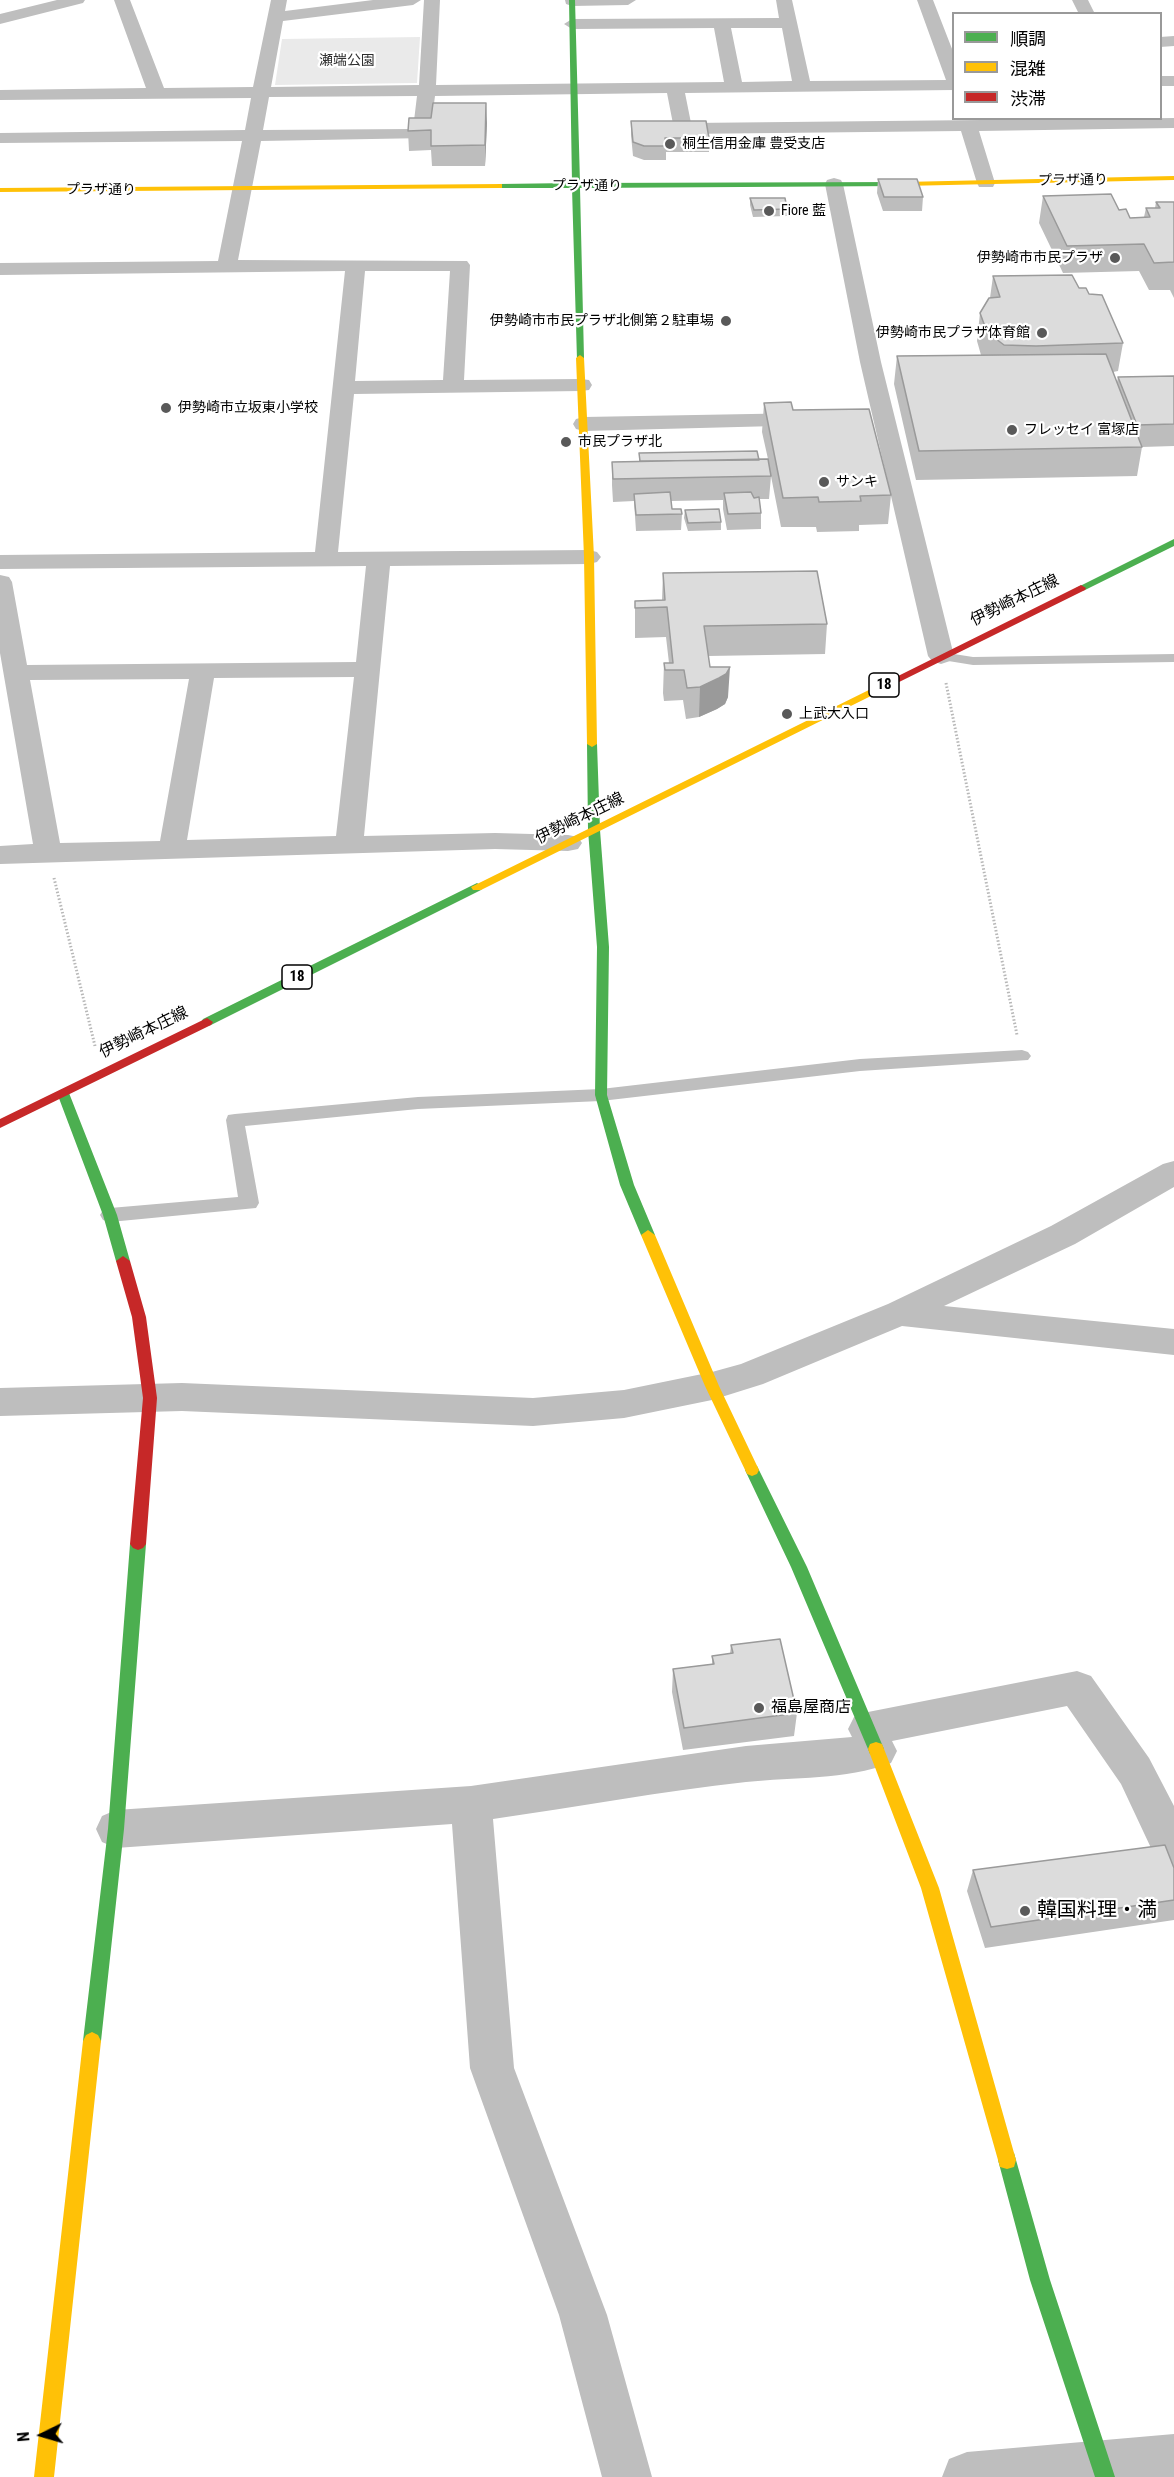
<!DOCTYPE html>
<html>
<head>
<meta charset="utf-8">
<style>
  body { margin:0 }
  #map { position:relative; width:1174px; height:2477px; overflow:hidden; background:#fff; font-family:"Roboto Condensed","Noto Sans JP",sans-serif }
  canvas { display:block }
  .legend { position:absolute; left:952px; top:12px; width:210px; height:108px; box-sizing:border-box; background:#fff; border:2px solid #999; margin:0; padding:8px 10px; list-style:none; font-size:18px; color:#000 }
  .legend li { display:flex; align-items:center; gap:12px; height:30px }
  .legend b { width:30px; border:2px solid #999 }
  .north { position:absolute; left:12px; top:2405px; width:60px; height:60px; -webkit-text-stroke:4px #fff; paint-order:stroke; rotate:265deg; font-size:16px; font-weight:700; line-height:24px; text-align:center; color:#000 }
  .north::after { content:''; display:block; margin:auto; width:21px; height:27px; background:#000; clip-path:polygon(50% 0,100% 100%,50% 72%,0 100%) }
</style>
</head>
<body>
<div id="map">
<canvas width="1174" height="2477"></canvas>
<ul class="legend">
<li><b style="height:8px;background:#4caf50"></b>順調</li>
<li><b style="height:8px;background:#ffc107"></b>混雑</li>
<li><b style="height:8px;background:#c62828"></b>渋滞</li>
</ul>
<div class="north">N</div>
</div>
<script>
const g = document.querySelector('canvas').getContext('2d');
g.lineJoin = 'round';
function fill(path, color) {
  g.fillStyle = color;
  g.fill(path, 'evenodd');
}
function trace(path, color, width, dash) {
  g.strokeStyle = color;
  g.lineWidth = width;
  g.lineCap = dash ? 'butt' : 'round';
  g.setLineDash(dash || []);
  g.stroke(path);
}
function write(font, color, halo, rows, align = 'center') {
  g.font = font + ' "Roboto Condensed","Noto Sans JP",sans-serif';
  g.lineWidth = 4.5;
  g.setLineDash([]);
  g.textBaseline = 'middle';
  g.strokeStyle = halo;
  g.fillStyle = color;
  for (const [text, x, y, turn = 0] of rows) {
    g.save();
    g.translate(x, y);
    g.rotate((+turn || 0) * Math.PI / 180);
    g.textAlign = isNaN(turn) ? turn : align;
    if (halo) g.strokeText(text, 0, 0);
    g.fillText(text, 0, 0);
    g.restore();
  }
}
const green = new Path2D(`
  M420,37L417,83L275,85L282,39Z`);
const path = new Path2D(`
  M946,683L1017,1035
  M54,878L95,1046`);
const lane = new Path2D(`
  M941,652L973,657L1174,654V662L973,665L936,659L934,656L936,653Z
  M1022,1050L1028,1052L1031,1056L1028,1060L860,1071L601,1101L418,1109L245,1126L259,1203L256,1208L110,1222L103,1220L100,1215L103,1210L110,1208L238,1197L226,1120L228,1115L235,1114L418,1097L601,1089L860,1059Z`);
const street = new Path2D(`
  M57,0H85L83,3L0,24V14Z
  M114,0H130L164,88L253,87L271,0H287L285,11L373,0H421L413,5L283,21L271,87L419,85L424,0H440L436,85L724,82L714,28L572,29L564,24L572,19L779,18L776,0H792L810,81L946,80L917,0H933L954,54V90L685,93L691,123L1174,118V128L979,131L995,183L993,187H979L977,183L961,131L683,134L677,133L674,129L667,93L435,96L430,134L427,138L261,141L238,260L467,261L470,265L464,380L581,379L589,380L592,385L589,390L581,391L354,394L338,552L589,550L597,552L601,557L597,562L589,564L390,566L364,836L495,833L568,835L578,837L582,843L578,849L568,851L495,849L0,864V846L33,844L0,653V575L9,577L12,582L27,665L356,662L366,566L0,569V555L315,552L345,271L0,275V263L218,261L242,141L0,143V133L245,130L251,98L0,100V90L146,88ZM731,28H782L792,81L742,82ZM417,96L413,129L263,130L269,97ZM365,271H450L443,380L355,381ZM354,677L336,836L187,840L214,678ZM189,679L160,841L60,843L30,680Z
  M565,0H636L628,5L572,6L566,4Z
  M1072,0H1088L1095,14H1079Z
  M1174,36V46L1160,47V37Z
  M1160,76H1174V86H1160Z
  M834,178L841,180L843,184L881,362L954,656L950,661L941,664L932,661L928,656L860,362L825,184L827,180Z
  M807,413L815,415L818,420L815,425L584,431L576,429L573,424L576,419L584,417Z
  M1174,1161V1187L1075,1244L944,1306L1174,1329V1355L902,1326L763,1384L712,1400L624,1418L533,1426L182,1411L0,1416V1388L182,1383L533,1398L624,1390L712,1372L741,1364L888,1304L1051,1226L1163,1164Z
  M1077,1671L1091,1676L1149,1758L1174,1806V1871L1159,1865L1121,1784L1067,1706L892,1741L897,1751L891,1763C845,1780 794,1777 746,1782C662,1791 577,1807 493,1819L514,2068L607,2315L652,2477H602L559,2315L470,2068L452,1824L116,1848L102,1842L96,1829L102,1816L116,1810L471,1786L746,1746L852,1737L848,1729L854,1717L868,1712Z
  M1174,2434V2477H942L949,2459L967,2452Z`);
const fast = new Path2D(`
  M569,0H575L580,183L903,182L907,184L903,186L580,188L584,358L577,360L572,188H499L495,186L499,184L572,183Z
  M1174,539V546L1085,590L1081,591L1076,588Z
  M592,741L597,744L600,830L609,947L607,1095L634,1185L655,1235L648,1240L641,1235L620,1185L595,1095L597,947L588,830L587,744Z
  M477,883L483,887L481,890L211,1025L207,1026L201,1022L203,1019Z
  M63,1089L69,1093L117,1215L130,1261L128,1265L123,1266L116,1261L103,1215L57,1093Z
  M752,1464L757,1466L807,1567L884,1749L882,1754L876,1756L870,1754L868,1749L791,1567L745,1470L747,1466Z
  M138,1538L143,1540L146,1544L124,1829L101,2041L98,2047L92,2050L86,2047L83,2041L108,1829L130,1544L133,1540Z
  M1007,2151L1014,2153L1016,2160L1050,2280L1115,2477H1095L1030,2280L998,2160L1000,2153Z`);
const slow = new Path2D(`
  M1174,176V180L903,186L899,184L903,182Z
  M502,184V188H499L0,192V188Z
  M580,355L584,358L594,557L597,744L592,747L587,744L584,557L576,358Z
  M883,683L887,684V688L481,890H473L471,887Z
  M648,1230L655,1235L719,1386L759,1470L757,1474L752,1476L747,1474L705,1386L641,1235Z
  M876,1742L882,1744L884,1749L939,1888L1016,2160L1014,2167L1007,2169L1000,2167L998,2160L921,1888L868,1749L870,1744Z
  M92,2032L98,2035L101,2041L54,2477H34L83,2041L86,2035Z`);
const jam = new Path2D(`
  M1081,585L1086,588L1085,590L887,688H879L878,686Z
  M207,1018L213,1022L211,1025L0,1128V1119Z
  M123,1256L130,1261L146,1317L157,1398L146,1544L143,1548L138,1550L133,1548L130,1544L143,1398L132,1317L116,1261Z`);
const wall = new Path2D(`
  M631,121L709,138V152H666V160H644L633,156L631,135Z
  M487,123L485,166H432L431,150L409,151L408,131Z
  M878,179L923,197L922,211H883L877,193Z
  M1043,196L1119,210L1130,218L1144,217L1146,208H1155L1156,202H1174V298L1170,290H1149L1139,271L1063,273L1039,223Z
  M750,198L787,209V216L753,217L750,205Z
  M993,276L1079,288L1089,294L1123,343L1118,371L1113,372L1117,382L1118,377L1174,376V446L1142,447L1137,476L916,480L894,384L897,356L981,355L977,341L980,313L990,298Z
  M764,403L793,410L891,495L888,524L859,525V531L817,532L816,527H781L770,471L771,476L769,499H759L761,513V529L727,530L723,509V500L671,501L672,509L682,514L681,530L636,531L634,501L613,502L612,485V462L639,461V453L768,459L762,432Z
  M685,510L721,522V530L688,531L684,518Z
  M663,573L827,624L825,654L708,656L710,667L728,697L725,704L717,709L699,717L686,719L683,700L664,701L663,693L664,663H669L666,637L635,638V601L662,600Z
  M731,1645L797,1713L794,1736L683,1750L672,1692L673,1669L712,1664V1656L730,1654Z
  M1174,1868V1920L985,1948L967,1891L973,1870Z`);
const shadedWall = new Path2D(`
  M486,103L487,123L485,166V145Z
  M730,667L728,697L725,704L717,709L699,717L700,687Z`);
const building = new Path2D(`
  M433,103H486L485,145L431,146V130L408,131L409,118H431Z
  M631,121H706L709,138H665L666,146H644L633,142Z
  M878,179H917L923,197H884Z
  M1111,194L1119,210L1126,209L1130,218L1150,217L1146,208H1160L1156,202H1174V262L1154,263L1144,244L1067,246L1043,196Z
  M750,198H785L787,209L754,210Z
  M1072,275L1079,288H1086L1089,294L1102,295L1123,343L1036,346L1004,345L987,332L980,313L989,298L1000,297L993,276Z
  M1106,354L1142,447L919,451L897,356Z
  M1174,376V424L1137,425L1118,377Z
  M791,402L793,410L869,409L891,495L860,496L861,501L819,502L818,497L783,498L764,403Z
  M757,451L759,460L640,461L639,453Z
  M768,459L771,476L613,479L612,462Z
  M670,492L672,509H681L682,514L636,515L634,494Z
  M751,492L754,498L759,497L761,513L728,514L724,493Z
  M719,509L721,522L688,523L685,510Z
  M817,571L827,624L704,626L710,667H730L726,674L719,678L700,687L687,688L684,670H665L664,663H673L667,607L635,608V601L665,600L663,573Z
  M780,1639L797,1713L684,1728L673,1669L714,1664L712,1656L733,1653L731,1645Z
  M1165,1845L1174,1868V1900L991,1927L973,1870Z`);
const markers = [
  [670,144,6,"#595959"],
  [769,211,6,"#595959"],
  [1115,258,6,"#595959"],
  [726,321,6,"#595959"],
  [1042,333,6,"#595959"],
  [166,408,6,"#595959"],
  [1012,430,6,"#595959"],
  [566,442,6,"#595959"],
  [824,482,6,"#595959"],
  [787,714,6,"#595959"],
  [759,1708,6,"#595959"],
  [1025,1911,6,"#595959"]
];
const farParknames = [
  ["瀬端公園",347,61]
];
const farPoinames = [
  ["桐生信用金庫 豊受支店",682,144],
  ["Fiore 藍",781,211],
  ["伊勢崎市市民プラザ",1103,258,"right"],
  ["伊勢崎市市民プラザ北側第２駐車場",714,321,"right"],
  ["伊勢崎市民プラザ体育館",1030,333,"right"],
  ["伊勢崎市立坂東小学校",178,408],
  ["フレッセイ 富塚店",1024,430],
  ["市民プラザ北",578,442],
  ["サンキ",836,482],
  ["上武大入口",799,714]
];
const farStreetnames = [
  ["プラザ通り",1073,181,-1],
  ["プラザ通り",587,186],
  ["プラザ通り",101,190]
];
const shields = [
  [884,685,30],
  [297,977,30]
];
const shieldNames = [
  ["18",884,685],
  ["18",297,977]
];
const streetNames = [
  ["伊勢崎本庄線",1015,601,-26],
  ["伊勢崎本庄線",580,819,-26],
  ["伊勢崎本庄線",144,1033,-26]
];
const poiNames = [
  ["福島屋商店",771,1708]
];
const nearPoinames = [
  ["韓国料理・満",1037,1911]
];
fill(green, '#eaeaea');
trace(path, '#b8b8b8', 3, [1.5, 2]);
fill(lane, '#bebebe');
fill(street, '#bebebe');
fill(fast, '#4caf50');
fill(slow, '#ffc107');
fill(jam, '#c62828');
fill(wall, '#bdbdbd');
fill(shadedWall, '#9a9a9a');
fill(building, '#dcdcdc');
trace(building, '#9a9a9a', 1.5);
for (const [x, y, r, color] of markers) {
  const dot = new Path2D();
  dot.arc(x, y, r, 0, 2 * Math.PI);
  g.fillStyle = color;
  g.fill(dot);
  trace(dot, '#fff', 2);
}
write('14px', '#2f2f2f', '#fff', farParknames);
write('14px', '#000', '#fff', farPoinames, 'left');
write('14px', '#000', '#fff', farStreetnames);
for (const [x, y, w] of shields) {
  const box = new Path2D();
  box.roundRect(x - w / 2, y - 12, w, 24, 4.5);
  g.fillStyle = '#fff';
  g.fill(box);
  trace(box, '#000', 1.5);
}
write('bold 15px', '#000', null, shieldNames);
write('16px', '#000', '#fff', streetNames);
write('16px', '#000', '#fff', poiNames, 'left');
write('20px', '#000', '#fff', nearPoinames, 'left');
</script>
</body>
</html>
